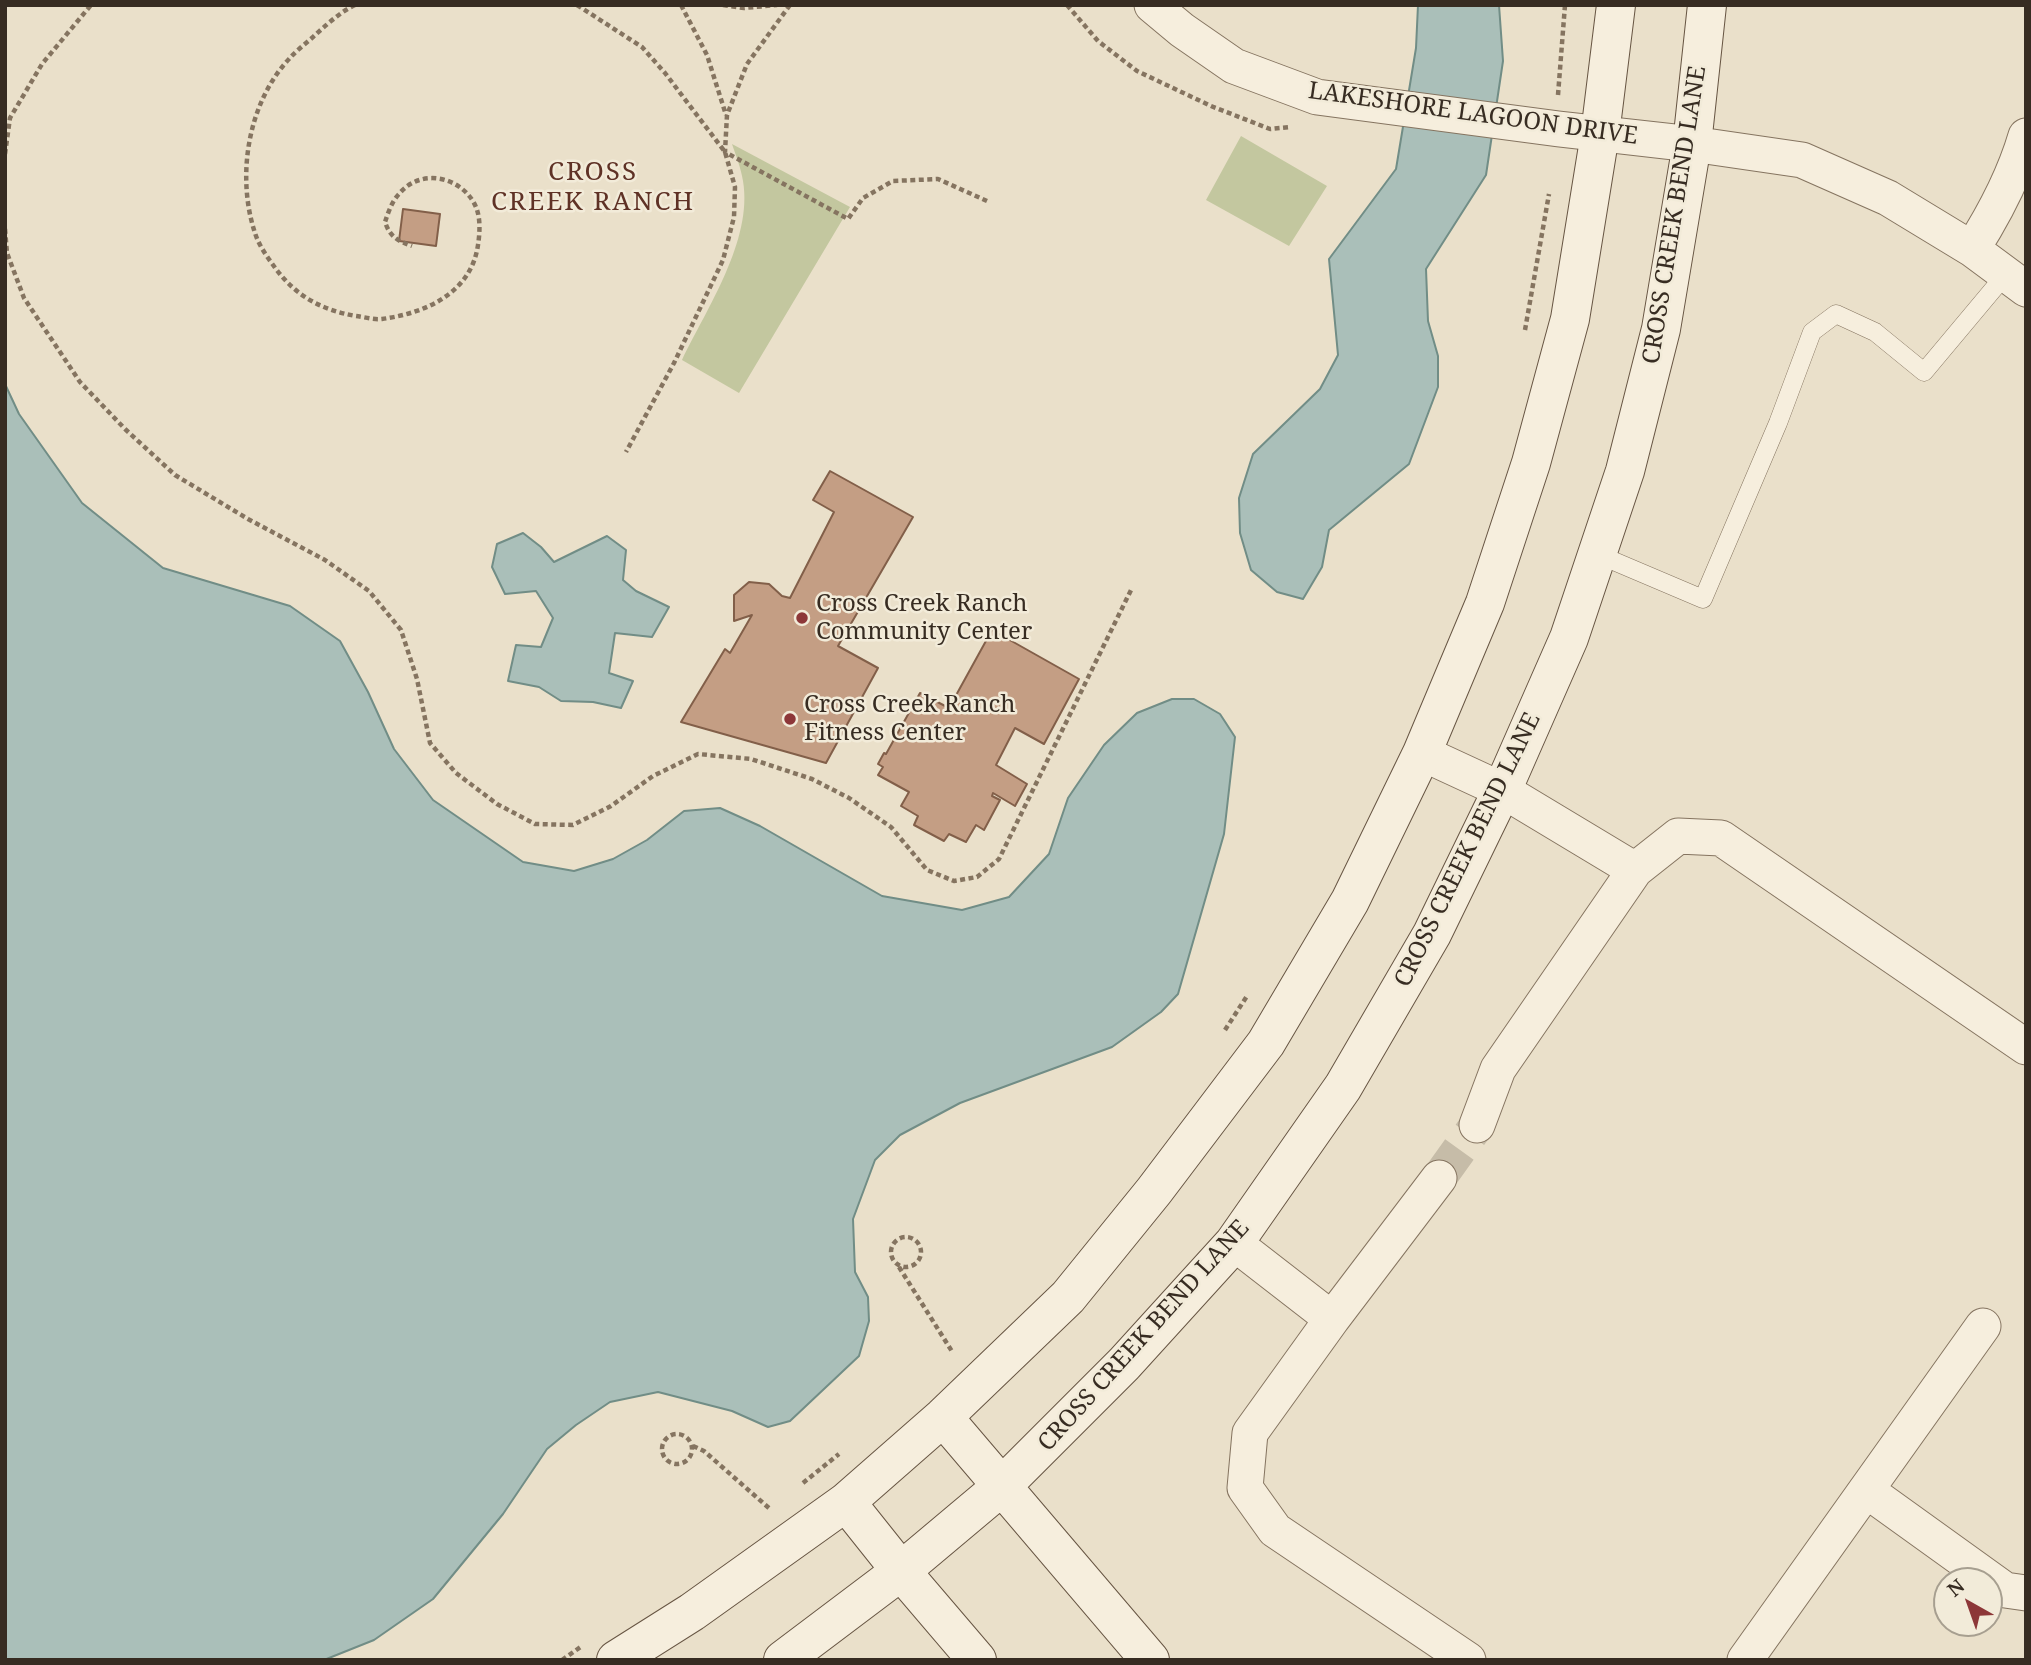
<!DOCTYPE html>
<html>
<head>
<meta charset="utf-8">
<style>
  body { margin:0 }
  #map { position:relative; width:2031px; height:1665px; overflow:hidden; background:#eae0ca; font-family:"Noto Serif",serif }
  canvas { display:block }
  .frame { position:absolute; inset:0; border:7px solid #372c22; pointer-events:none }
  .north { position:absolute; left:1933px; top:1567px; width:70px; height:70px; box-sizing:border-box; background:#f2ebd9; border:2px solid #a79f90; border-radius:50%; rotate:320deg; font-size:19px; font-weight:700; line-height:28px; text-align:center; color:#372c22 }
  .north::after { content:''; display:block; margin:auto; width:24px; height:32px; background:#8d3738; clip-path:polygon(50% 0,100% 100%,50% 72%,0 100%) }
</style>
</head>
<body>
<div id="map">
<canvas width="2031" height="1665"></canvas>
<div class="frame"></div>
<div class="north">N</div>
</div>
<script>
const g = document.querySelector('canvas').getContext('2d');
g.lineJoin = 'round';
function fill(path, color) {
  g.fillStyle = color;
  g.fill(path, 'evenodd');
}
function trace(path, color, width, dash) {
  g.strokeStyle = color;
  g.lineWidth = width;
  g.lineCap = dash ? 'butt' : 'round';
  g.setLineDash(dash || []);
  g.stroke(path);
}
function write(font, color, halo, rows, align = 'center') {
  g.font = font + ' "Noto Serif",serif';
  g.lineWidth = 5;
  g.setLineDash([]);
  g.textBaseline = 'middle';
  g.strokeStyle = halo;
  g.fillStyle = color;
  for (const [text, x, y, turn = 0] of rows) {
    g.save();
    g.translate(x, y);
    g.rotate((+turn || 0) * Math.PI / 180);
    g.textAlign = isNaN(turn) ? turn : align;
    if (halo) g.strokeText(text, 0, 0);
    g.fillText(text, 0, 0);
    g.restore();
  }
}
const green = new Path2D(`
  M1241,136L1327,186L1289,246L1206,200Z
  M732,144L850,207L739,393L682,360C707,308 753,240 743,181C741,168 736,156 732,144Z`);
const water = new Path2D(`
  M1418,5H1499L1503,61L1486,175L1426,269L1428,321L1438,356V387L1409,464L1329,530L1322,567L1303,599L1277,592L1251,570L1240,533L1239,498L1253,454L1320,389L1338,355L1329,259L1396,169L1416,48Z
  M5,384L19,414L82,503L163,568L290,606L340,641L368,692L394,749L433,800L523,862L574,871L613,859L647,840L684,811L720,808L760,826L882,896L962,910L1009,897L1049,854L1068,798L1104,745L1137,713L1172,699H1194L1220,714L1235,737L1224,834L1178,994L1161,1012L1112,1047L960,1103L900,1135L875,1160L853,1219L855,1272L868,1297L869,1321L859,1356L790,1421L768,1427L732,1411L658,1392L610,1402L576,1425L547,1449L503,1514L433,1599L374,1640L324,1660H5Z
  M523,533L541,547L554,562L607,536L626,550L623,580L636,591L669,607L652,637L615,633L609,673L633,681L621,708L593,702L561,701L539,687L508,681L516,645L541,647L553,618L536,591L505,594L492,567L497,544Z`);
const building = new Path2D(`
  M403,209L440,214L436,246L399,241Z
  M830,471L913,517L838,646L878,668L826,763L681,722L725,649L730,653L752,615L734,621V595L749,582L769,584L782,596L790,598L834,512L813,500Z
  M992,630L1079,679L1044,744L1015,728L996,765L1027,784L1015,806L993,793L992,796L1000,800L984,830L976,825L966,842L949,834L944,841L914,825L918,816L901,806L909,792L878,775L883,767L878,764L884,753L886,754L920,693L949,708Z`);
const streetTunnel = new Path2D(`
  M1439,1178L1477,1125`);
const path = new Path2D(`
  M355,5C340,12 325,26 313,37C305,44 296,51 289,59C248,103 236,176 255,233C259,246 268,258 276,269C297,297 322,310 356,316C364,317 374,320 382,319C426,313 471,293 478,245C480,232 481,215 474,203C459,176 420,168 399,194C392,201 388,213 385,222C390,237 398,241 412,246
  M577,5L642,47L665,73L725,152L735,187L734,217L723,260L674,363L626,452
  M681,5L707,55L726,115
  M723,5L744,8L777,5
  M790,5L747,64L727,115L725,152L848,219L863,198L893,181L938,179L987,201
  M1067,5L1098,41L1137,71L1211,106L1270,129L1290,127
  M1558,95L1565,5
  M5,154L10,118L42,64L91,5
  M5,229L7,253L24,298L80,382L125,429L175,475L248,519L325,560L369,591L401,630L417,679L430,743L456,773L497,804L535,824L573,825L611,806L653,776L698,754L751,759L812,779L849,798L891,827L927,870L954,881L977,877L999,859L1132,588
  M1525,330L1549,194
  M1225,1030L1247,996
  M891 1252a15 15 0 1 1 30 0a15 15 0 1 1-30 0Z
  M899,1267L953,1353
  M662 1449a15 15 0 1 1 30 0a15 15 0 1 1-30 0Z
  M693,1446L704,1451L770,1509
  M803,1483L839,1454
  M562,1660L582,1646`);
const lane = new Path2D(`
  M1597,554L1703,599L1778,423L1812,332L1836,314L1875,332L1924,372L2006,274`);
const street = new Path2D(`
  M1152,5L1182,30L1234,66L1317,97L1559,129L1692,144L1802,160L1888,198L1972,249L2026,289
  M1972,249C1995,213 2014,177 2026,136
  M1422,753L1502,790L1635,870
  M1477,1125L1498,1069L1635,870L1678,836L1721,838L2026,1047
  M1234,1243L1332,1319L1250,1433L1245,1488L1275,1530L1468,1660
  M1332,1319L1439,1178
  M1866,1490L2005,1590L2026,1593
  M1745,1660L1983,1326`);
const secondary = new Path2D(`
  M943,1417L1150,1660
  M846,1502L901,1571L977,1660
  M616,1660L692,1612L846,1502L943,1417L1068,1297L1154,1191L1266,1043L1350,901L1422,753L1485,603L1531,463L1570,319L1600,134L1616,5
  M783,1660L901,1571L1001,1487L1124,1364L1234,1243L1343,1087L1432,934L1504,786L1569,638L1625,471L1661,329L1692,144L1707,5`);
const markers = [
  [802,618,7,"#8d3738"],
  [790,719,7,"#8d3738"]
];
const streetNames = [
  ["LAKESHORE LAGOON DRIVE",1473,114,8],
  ["CROSS CREEK BEND LANE",1675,215,-81],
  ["CROSS CREEK BEND LANE",1468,850,-64],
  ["CROSS CREEK BEND LANE",1144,1336,-48]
];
const poiNames = [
  ["Cross Creek Ranch",816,604],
  ["Community Center",816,632],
  ["Cross Creek Ranch",804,705],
  ["Fitness Center",804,733]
];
const neighbourhoodNames = [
  ["CROSS",593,173],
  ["CREEK RANCH",593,203]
];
fill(green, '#c3c79f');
fill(water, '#aabfb9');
trace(water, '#718d86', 2);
fill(building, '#c49e84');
trace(building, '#825f49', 2);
trace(streetTunnel, '#c6bca8', 35, [35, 18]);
trace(lane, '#857460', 19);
trace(street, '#857460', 37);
trace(secondary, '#675543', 40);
trace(path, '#857460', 4.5, [5, 3.5]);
trace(lane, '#f6eedd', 18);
trace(street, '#f6eedd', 35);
trace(secondary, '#f6eedd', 38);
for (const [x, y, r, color] of markers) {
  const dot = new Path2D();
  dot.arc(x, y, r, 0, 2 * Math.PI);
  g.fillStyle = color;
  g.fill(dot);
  trace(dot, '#f2ebd9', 2.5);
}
write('24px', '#372c22', '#f2ebd9', streetNames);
write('24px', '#372c22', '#f2ebd9', poiNames, 'left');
g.letterSpacing = '2px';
write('26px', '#5f3226', '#f2ebd9', neighbourhoodNames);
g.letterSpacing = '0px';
</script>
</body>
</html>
